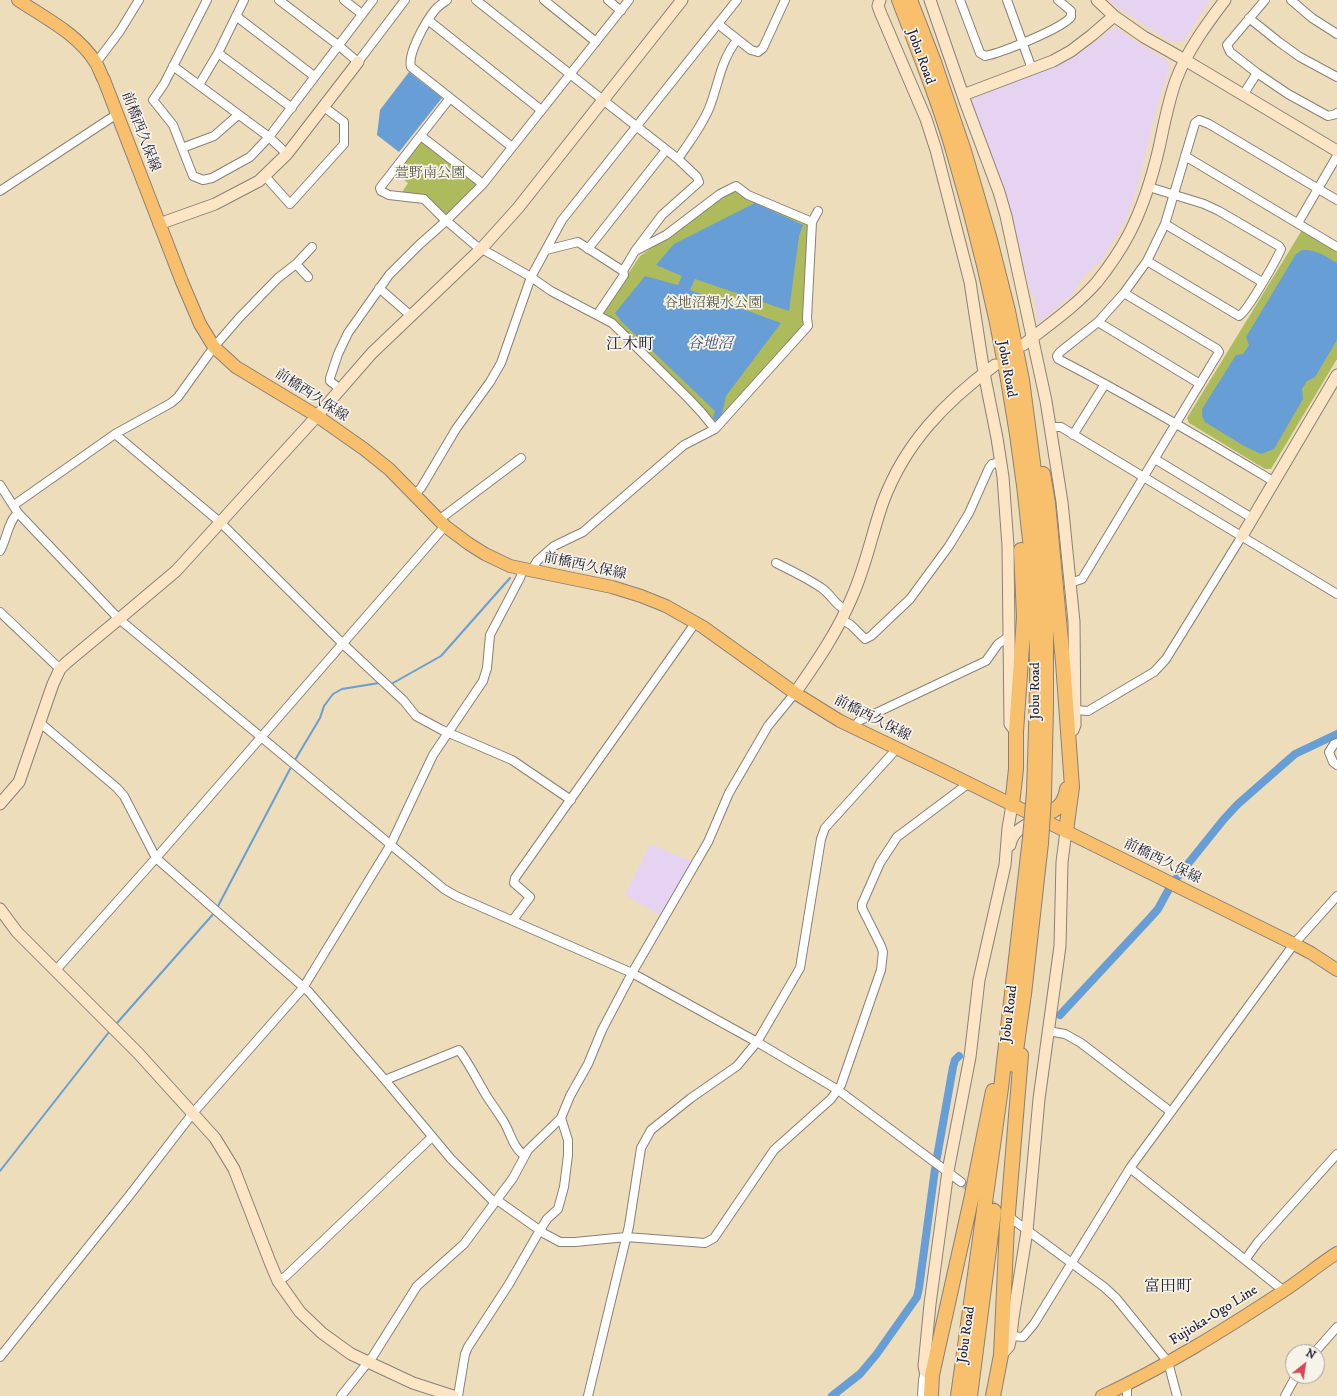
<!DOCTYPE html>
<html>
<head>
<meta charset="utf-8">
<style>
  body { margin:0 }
  #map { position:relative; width:1337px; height:1396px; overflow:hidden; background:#eeddba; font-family:"IM FELL DW Pica",serif }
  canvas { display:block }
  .north { position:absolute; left:1285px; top:1344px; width:40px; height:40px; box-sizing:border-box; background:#f7f3e8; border:1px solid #a29fa3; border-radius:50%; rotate:30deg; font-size:11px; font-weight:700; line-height:16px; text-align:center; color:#22223b }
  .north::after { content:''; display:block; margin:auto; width:14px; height:18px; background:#d1495b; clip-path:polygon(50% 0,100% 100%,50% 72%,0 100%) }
</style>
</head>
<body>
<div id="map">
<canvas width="1337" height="1396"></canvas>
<div class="north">N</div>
</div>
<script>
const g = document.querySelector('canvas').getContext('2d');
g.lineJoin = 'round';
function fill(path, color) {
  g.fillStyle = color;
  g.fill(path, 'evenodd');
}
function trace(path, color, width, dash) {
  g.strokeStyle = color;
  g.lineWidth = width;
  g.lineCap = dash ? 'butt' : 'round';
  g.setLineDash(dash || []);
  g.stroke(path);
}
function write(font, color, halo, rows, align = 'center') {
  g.font = font + ' "IM FELL DW Pica","Noto Serif JP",serif';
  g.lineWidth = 3.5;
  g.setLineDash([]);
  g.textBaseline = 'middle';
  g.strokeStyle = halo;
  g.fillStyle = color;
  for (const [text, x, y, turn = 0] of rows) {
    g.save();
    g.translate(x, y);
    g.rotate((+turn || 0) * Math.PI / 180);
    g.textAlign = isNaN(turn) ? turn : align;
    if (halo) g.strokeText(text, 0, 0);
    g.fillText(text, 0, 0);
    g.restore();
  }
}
const built = new Path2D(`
  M1109,0H1210L1184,41L1172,42L1147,27L1114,5Z
  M1116,27L1132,39L1167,60L1170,67L1157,107L1136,193L1125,221L1103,259L1091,269L1078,284L1072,295L1038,323L1034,298L1030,292L1014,223L1003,184L971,102L974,98L1059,65L1082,52L1112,29Z
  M650,844L692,862L661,916L625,895Z`);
const green = new Path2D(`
  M424,141L475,181L476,187L448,216H444L427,197L401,194L408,183L395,173L418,143Z
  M737,190L804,221L808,225L804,322L799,331L716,424L602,313L640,256L702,213L722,197Z
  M1302,230L1337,251V359L1271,469H1265L1189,423L1187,418Z`);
const water = new Path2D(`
  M409,72L442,98L399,152L377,135L380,110Z
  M755,203L803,225L799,236L789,311L695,279L690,290L781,323L726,396L721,418L717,422L713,418L715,411L622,322L615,313L645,276L678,285L682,276L656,265L674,244Z
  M1302,250C1316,249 1325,256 1337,263V340L1315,377L1307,381L1302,389L1303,399L1274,449L1261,454L1244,446L1205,422L1202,416V409L1236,355L1243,354L1249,345L1246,337L1296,254Z`);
const stream = new Path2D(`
  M393,683L441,656L510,578
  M295,760L320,718L324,706L333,694L342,689L379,683
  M217,908L290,769
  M117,1023L215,912
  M0,1171L109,1032`);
const canal = new Path2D(`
  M1175,880L1224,819L1238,804L1295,754L1337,734
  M1060,1015L1151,917L1158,909L1169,889
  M937,1157L953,1067L955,1060L959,1056
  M832,1396L860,1374L876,1355L917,1297L919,1288L935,1169`);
const streetTunnel = new Path2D(`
  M961,1182L1001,1211`);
const street = new Path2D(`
  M207,0L164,84L153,100L173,125L193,176L203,180L212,178L250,157L269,137L373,0
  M279,0L338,45L358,62L405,0
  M344,0L362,14
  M447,0C443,3 438,6 435,10C426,21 407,54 411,67L512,147
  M476,0L678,159L697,177L699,182L662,215L635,251L623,271L624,275L597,315
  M544,0L596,42
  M608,0L621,11
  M960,0L980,53L985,56C1001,53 1061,29 1071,17V11L1058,0
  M1007,0L1032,69
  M1265,0L1227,45L1230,52L1257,73L1288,94L1328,116L1336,114L1337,113
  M1291,0L1312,18L1337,34
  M236,16L314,76
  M1249,18L1279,42L1300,57L1337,77
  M428,20L541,110
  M718,24L751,50L758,52L763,48L785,0
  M218,53L292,108
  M96,63L120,31L139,0
  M173,66L269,137L287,154
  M199,85L218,53L244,0
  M1243,95L1257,73
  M450,98L383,184L380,188L381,191L389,195L424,199L442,217L475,245L531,277L551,291L612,323L688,398L702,413L715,429
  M421,136L483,184
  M182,148L214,136L238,115
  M1185,156L1337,247
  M678,159C689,142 703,125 710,106C719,82 721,60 737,40
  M265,176L290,204L344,144V122L324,107
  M0,191L117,114
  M1298,223L1337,156
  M1165,224L1262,282
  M588,249L666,150
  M546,250L578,242L623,271
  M637,250L666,235L720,194L736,186L748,195L812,222
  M1147,261L1239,316C1247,312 1277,259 1281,249L1279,246L1219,211L1204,204L1149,187
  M296,264L308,277
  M379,288L410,315
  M1098,322L1200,384
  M340,389L330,381V378L338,354L348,333L389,275L419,245L446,221L483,184L629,0
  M1051,427H1061L1337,594
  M115,434L221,523L342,643L404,701L416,716L442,730L512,760L571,800
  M1073,435L1105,384
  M1155,459L1252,518
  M1273,481C1203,439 1133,398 1060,360L1058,359L1057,356L1060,352L1098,322L1124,293L1147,261L1165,224L1195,123L1199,120L1209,124L1337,200
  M0,485L18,513L119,619L444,889L456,896L632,973L757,1042L838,1090L961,1182
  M415,494L421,488L456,429L490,382L501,363L531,277L562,220L737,0
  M14,505L115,434L171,403L178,397L214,347L240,317L278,278L296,264L312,247
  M440,519L521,458
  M0,551C7,539 8,521 18,513
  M776,563C792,571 809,579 823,589C832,596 836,606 846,610
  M531,571L537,561L554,546L583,532L684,445L715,429L808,326L807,318L812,222L818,211
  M1070,583L1082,579L1219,352L1217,349L1124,293
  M0,612L60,669
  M841,619L851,625L865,639L871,636L910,599L949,546L969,513L989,468L992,464L1002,462
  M1075,710L1088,711L1154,672L1166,659L1242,536
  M39,724L44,726L117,788L124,796L156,858L309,992L385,1080L451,1159L494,1202
  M853,728L859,721L986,661L998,644L1008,637
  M1337,743L1334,744L1329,752L1333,762L1337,765
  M513,920L530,897L514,883L515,878L696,622
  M56,970L156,858L445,526
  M1048,1031L1065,1034L1081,1043L1171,1112
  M385,1080L459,1050C470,1065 477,1080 486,1095C491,1103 497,1111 502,1119C510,1130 512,1147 524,1155
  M1130,1168L1284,1291
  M497,1200L545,1234L560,1242H575L626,1237L705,1243L714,1238L774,1150L831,1099L841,1085L881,970L883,952L881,946L862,908V904L880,863L897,837L969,783
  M1012,1219L1104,1287L1116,1298L1168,1362L1177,1396
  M1245,1260L1258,1242L1337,1154
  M278,1281L286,1276L432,1137
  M1011,1336L1023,1337L1034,1324L1130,1168L1294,944L1337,896
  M1315,1352L1337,1327
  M0,1357L129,1196L193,1113L303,988L391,844L433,755L483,681L487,668L490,635L520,578L523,569
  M341,1396L373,1356L417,1286L464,1244L513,1178L528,1150L561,1118L570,1096L588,1064L602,1030L632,973L708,842L729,793L768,726L795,693
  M458,1396L465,1354L468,1347L509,1284L540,1230L547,1219L558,1209L564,1187L568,1155V1140L561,1118
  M588,1396L629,1226L641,1148L651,1130L691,1098L737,1066L757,1042L800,968L821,839L825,828L892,754L896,748
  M922,1396L923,1380L925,1371
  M1127,1396V1384
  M1285,1396L1296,1376`);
const secondary = new Path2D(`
  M880,0L878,6L881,14L926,119L936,150L970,282L984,373L997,438L1003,477L1008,546L1010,724L1016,732
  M930,0L966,104L999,192L1006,216L1046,401L1062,502L1074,622L1075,725L1073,730L1068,734
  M1097,0L1114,16
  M963,95L1053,61L1071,51L1092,35L1114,16L1144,37L1185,60L1337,151
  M159,224L215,204L259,181L287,154L358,62
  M1023,345C1048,325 1076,306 1097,282C1109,267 1120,251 1129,234C1143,207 1152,178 1159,148C1164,125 1168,102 1176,80C1187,51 1206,25 1225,0
  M1242,536L1337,375
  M795,693C816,663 838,631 852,597C866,566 872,533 883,502C905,443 945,402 995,365
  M0,804L19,782L53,684L60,669L66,663L119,619L176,571L317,416L372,353L481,249L518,208L682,0
  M1010,845C1013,830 1024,826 1037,819
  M0,909L17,932L138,1053L215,1138L234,1169L270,1262L278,1281L300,1312L322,1333L351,1354L413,1383L453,1396
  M1001,1355L1009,1346L1011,1336L1013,1318L1027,1231L1039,1099L1060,946L1062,862L1066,831
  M932,1375L925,1371L924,1366L930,1304L948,1171L970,1057L979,980L1005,865L1008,828L1012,805`);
const primary = new Path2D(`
  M18,0C45,18 78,34 96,63C99,68 101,75 104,80L182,282L200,324L214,347L236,367L317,416L364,449L389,469L445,526L469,544L485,554L510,566L612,587L641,596L666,606L703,627L795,693L840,721L944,771L1294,944L1311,953L1337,970
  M1102,1396C1165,1367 1224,1330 1282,1292C1301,1280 1318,1265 1337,1253`);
const highway = new Path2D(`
  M899,0C919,52 940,104 955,157C998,301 1025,450 1035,601C1039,664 1036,728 1034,792
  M910,0L934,62L964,151L990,240L1008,311L1022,380L1035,478L1046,606V706L1044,797
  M1043,474L1048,503L1063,662L1072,787L1066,831
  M1012,805L1016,769V732L1024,617L1021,550
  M1039,818C1054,810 1064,808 1067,789
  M1014,1065L1024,994L1041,843
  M931,1396L932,1375L971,1200L993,1091
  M958,1396L1001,1088L1030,838
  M970,1396L994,1211
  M993,1396L1001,1355L1007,1225L1021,1055`);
const highwayBridge = new Path2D(`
  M1030,838L1034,792
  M1041,843L1044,797`);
const streetNames = [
  ["Jobu Road",920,57,70],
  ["前橋西久保線",140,132,69],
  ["Jobu Road",1006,369,80],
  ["前橋西久保線",311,396,33],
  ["前橋西久保線",585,567,12],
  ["Jobu Road",1036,691,-90],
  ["前橋西久保線",872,719,27],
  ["前橋西久保線",1162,862,26],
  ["Jobu Road",1010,1014,-83],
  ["Fujioka-Ogo Line",1214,1316,-32],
  ["Jobu Road",967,1335,-82]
];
const parkNames = [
  ["萱野南公園",430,174],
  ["谷地沼親水公園",713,304]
];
const waterNames = [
  ["谷地沼",710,345]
];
const quarterNames = [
  ["江木町",630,346],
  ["富田町",1168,1288]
];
fill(built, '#e5d3f1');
fill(green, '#aebb5d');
fill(water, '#679ed5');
trace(stream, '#679ed5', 2);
trace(canal, '#679ed5', 8);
trace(streetTunnel, '#c5b8a1', 8, [8, 4]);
trace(street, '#88807a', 10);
trace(secondary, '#88807a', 13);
trace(primary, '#88807a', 14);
trace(highway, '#88807a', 16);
trace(street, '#fff', 8);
trace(secondary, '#fce5c4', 11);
trace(primary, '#f8bf6c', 12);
trace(highway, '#f8bf6c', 14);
trace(highwayBridge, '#88807a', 16, []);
trace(highwayBridge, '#f8bf6c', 14);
write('14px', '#22223b', '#f7f3e8', streetNames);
write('14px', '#535847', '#f7f3e8', parkNames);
write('italic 15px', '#3e5479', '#f7f3e8', waterNames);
write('16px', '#22223b', '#f7f3e8', quarterNames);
</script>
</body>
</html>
